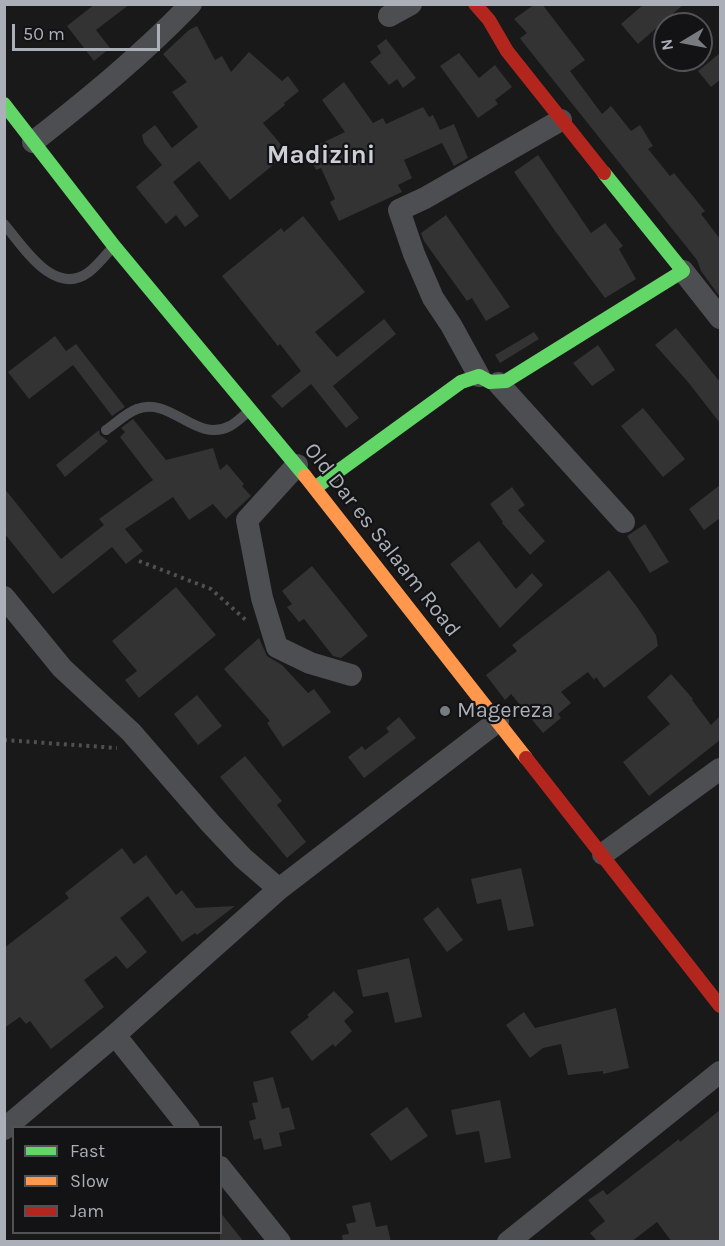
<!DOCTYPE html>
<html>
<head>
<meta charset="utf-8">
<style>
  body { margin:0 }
  #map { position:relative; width:725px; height:1246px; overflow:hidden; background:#191919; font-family:Karla,sans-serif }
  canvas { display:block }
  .frame { position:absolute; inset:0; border:6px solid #abb0b8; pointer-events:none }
  .legend { position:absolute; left:12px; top:1126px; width:210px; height:108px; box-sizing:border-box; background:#131315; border:2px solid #505256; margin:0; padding:8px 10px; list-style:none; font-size:18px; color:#abb0b8 }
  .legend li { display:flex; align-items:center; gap:12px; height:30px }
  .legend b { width:30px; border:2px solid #505256 }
  .north { position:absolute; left:653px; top:12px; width:60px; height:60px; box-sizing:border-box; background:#131315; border:2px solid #505256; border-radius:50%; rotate:260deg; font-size:16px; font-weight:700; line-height:24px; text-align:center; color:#abb0b8 }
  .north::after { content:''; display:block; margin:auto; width:21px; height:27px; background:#787b80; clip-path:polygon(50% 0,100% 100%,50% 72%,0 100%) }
  .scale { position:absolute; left:12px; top:24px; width:148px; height:27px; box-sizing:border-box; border:3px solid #abb0b8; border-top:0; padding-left:8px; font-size:18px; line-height:21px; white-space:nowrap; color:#abb0b8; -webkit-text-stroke:4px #131315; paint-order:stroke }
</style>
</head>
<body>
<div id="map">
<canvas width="725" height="1246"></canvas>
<div class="frame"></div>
<ul class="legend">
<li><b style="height:8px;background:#63d668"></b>Fast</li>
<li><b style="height:8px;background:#ff974d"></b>Slow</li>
<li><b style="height:8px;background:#b3261e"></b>Jam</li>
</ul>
<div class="north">N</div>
<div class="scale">50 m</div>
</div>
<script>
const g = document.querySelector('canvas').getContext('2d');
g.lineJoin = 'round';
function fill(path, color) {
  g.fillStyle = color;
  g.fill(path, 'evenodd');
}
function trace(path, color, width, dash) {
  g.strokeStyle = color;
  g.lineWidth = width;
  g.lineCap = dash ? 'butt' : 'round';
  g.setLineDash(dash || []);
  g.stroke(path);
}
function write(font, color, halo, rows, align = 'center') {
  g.font = font + ' Karla,sans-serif';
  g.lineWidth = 4.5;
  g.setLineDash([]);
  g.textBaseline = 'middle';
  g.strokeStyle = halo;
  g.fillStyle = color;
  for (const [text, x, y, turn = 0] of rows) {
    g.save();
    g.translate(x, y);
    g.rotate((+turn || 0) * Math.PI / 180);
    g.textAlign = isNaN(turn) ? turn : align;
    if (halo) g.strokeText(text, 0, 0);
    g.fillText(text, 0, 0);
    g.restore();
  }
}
const building = new Path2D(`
  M95,4H130L96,30L110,48L94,61L67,26Z
  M535,4H542L585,60L570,71L602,114L611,106L631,131L640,125L653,146L648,149L670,176L674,173L705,211L701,214L720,239V297L701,271L697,260L522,41L520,38L527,33L514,19Z
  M644,4H684L638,44L621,24Z
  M197,26L215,60L222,56L231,72L249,52L282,81L288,76L299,91L284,103L285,105L263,123L288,153L230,200L199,161L173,182L199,216L185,227L176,215L166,224L136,187L162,165L144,143L142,135L155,125L172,148L198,127L172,92L187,82L163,54L189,30Z
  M386,39L416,78L403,88L397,79L389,85L370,62L381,53L377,46Z
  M459,53L479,78L495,65L512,87L495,100L498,104L478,118L440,66Z
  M720,53V80L711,87L698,71Z
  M344,82L373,123L383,118L386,124L423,107L429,117L433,115L440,130L454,124L468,158L454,166L442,143L404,160L412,178L398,185L402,192L339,221L330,202L335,199L321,168L316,170L307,150L345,132L322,100Z
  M538,155L591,233L605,223L623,246L619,249L636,279L605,298L555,231L514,172Z
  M446,215L510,307L486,321L472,298L467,301L424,241L421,233Z
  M303,216L365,292L315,332L337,357L384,319L396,334L333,386L359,418L346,428L311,384L282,408L271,396L301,371L280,344L278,346L222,276L281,228L284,232Z
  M676,328L720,382V423L688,382L655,345Z
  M534,332L539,339L500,363L495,355Z
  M55,336L66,351L76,344L125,407L112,416L73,365L29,399L8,372Z
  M598,345L615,370L592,386L573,363Z
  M643,408L685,459L663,477L621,426Z
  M133,419L166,460L213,448L220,470L227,464L244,484L242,486L251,496L226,519L213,504L189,520L173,497L125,529L143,551L126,564L112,547L53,594L4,533V488L61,559L104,525L99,519L153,480L120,437L125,432L121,428Z
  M99,430L100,435L108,441L65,477L56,465Z
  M720,485V518L704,530L689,509Z
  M512,487L525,505L518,510L545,541L530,555L502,523L503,522L490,504Z
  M645,524L669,562L650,573L627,536Z
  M479,541L516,589L532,573L543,585L500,628L450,564Z
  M312,566L368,636L341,658L333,656L304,619L299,622L287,607L292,604L282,591Z
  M609,570L637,607L656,635L658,646L604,688L596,677L594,680L588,672L561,692L571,703L558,714L561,718L543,733L511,694L505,700L486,675L517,651L512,645Z
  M176,587L216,635L139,698L125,680L137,671L112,641Z
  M259,638L267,656L282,665L308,693L314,689L331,712L283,747L267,723L270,721L224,669Z
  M671,674L693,699L692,700L711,725L720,716V740L649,796L623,762L670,724L647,697Z
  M197,695L222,726L198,745L174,714Z
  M399,717L416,738L364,778L348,757L362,746L365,750L389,732L386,728Z
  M245,756L282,801L277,805L306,842L287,858L220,777Z
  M122,848L134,864L146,855L176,895L182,890L196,908L235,906L197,935L195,933L182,942L148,896L120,918L147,952L127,969L116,956L84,980L104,1007L51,1049L30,1021L26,1024L20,1017L4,1028V948L69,898L65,893Z
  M521,868L534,926L508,931L501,899L477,904L471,879Z
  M438,907L463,940L447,952L423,919Z
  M409,958L422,1017L395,1023L388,992L363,997L357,970Z
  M334,991L354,1012L344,1021L352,1031L335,1047L333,1044L312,1061L290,1032L309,1017L307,1015Z
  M616,1008L629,1068L603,1074V1071L568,1075L561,1044L543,1048L530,1058L506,1025L524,1012L535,1028Z
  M273,1077L282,1109L289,1107L295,1129L279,1133L282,1146L264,1150L261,1138L254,1140L249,1121L256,1119L252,1103L258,1102L253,1082Z
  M500,1100L511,1158L485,1163L479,1131L456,1135L451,1110Z
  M407,1107L428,1136L391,1161L370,1134Z
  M720,1110V1242H672L657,1222L631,1242H598L590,1233L605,1221L588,1200L603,1190L607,1195L679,1139L680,1142Z
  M370,1202L376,1227L387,1225L391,1242H343L342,1235L349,1234L346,1224L356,1222L352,1206Z
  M220,1212L244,1242H220Z`);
const path = new Path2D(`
  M139,561L211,589L247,621
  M4,740L117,748`);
const lane = new Path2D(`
  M4,224C23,246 54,298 89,272C97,266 105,256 112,248
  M106,430C115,424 126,413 137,409C171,396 196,444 230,426C236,423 243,416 248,412`);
const street = new Path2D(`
  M389,16L411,4
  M33,142C88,99 142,55 191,4
  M683,271L720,318
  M479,376L451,325L433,298L414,254L399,210L425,198L561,120
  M498,383L624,522
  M297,465L247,520L262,598L277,647L310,663L351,675
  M4,597L62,668L131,732L211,824L243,858L279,889
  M603,854L720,769
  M115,1035L189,1128
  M4,1129L115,1035L279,889L498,721
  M220,1167L280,1242
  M508,1242L720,1072`);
const fast = new Path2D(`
  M4,104L114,246L305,476
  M315,488L461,382L479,376L490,382L506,381L683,271L604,173`);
const slow = new Path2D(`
  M305,476L526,758`);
const jam = new Path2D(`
  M475,4L489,20L507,51L604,173
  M526,758L720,1006`);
const markers = [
  [445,711,6,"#787b80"]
];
const streetNames = [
  ["Old Dar es Salaam Road",382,540,52]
];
const poiNames = [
  ["Magereza",457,711]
];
const quarterNames = [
  ["Madizini",321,156]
];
fill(building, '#333334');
trace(path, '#4f5052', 4, [3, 4.5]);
trace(lane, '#4d4e51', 10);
trace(street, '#4d4e51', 22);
trace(fast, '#63d668', 14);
trace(slow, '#ff974d', 14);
trace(jam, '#b3261e', 14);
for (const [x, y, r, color] of markers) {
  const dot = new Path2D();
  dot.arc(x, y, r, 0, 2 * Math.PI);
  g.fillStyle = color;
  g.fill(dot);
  trace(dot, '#131315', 2);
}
write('22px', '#abb0b8', '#131315', streetNames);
write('22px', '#abb0b8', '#131315', poiNames, 'left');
write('bold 26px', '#cccfd5', '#131315', quarterNames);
</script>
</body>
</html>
